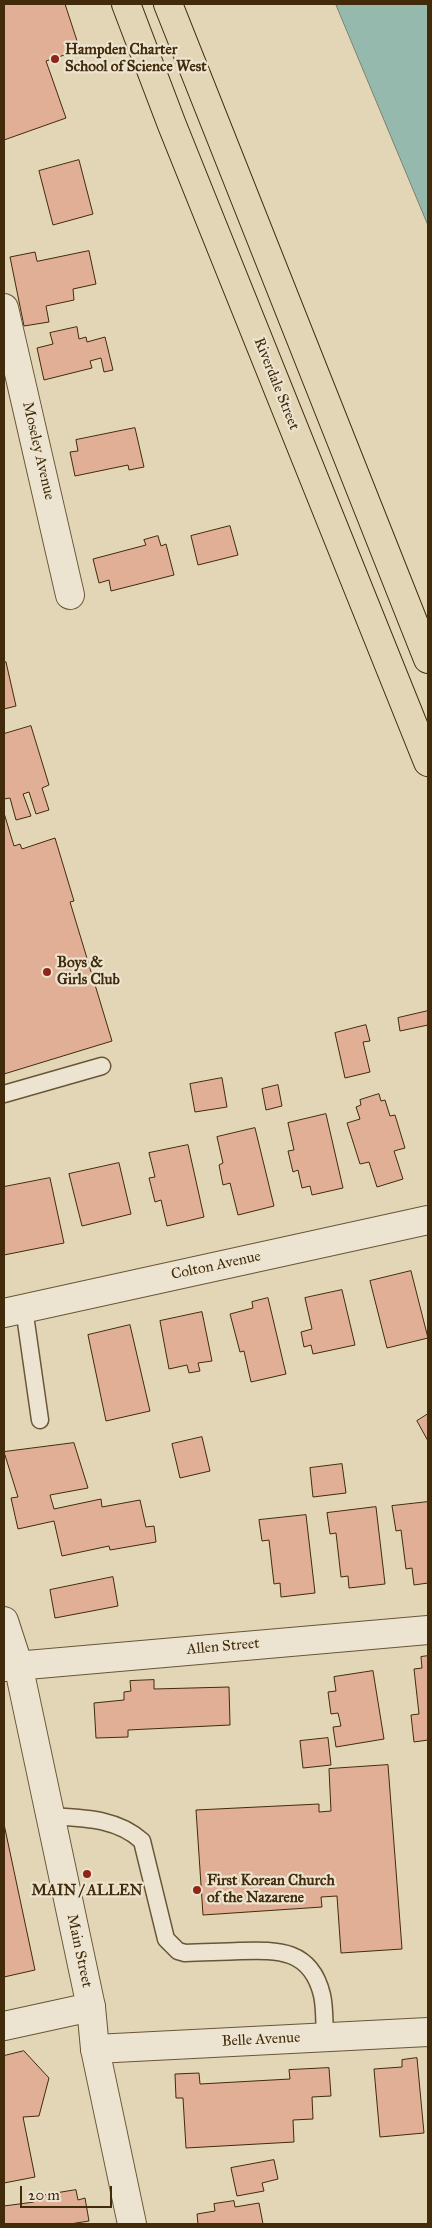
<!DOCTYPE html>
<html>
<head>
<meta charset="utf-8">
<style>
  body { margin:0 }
  #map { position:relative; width:432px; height:2228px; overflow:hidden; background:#e2d6b7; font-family:"IM FELL Great Primer",serif }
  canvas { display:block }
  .frame { position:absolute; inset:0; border:5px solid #412b0a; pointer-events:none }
  .scale { position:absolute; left:20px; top:2186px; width:92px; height:22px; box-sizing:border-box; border:2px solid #412b0a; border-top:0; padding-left:6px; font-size:15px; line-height:18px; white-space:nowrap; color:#412b0a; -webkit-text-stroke:4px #ece4d0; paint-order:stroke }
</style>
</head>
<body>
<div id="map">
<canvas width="432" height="2228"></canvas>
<div class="frame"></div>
<div class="scale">20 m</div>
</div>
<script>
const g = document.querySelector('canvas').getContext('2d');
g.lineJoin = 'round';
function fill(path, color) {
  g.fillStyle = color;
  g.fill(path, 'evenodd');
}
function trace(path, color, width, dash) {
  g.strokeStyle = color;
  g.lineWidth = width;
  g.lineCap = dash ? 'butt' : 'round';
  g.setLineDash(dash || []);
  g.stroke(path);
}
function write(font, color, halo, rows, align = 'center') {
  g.font = font + ' "IM FELL Great Primer",serif';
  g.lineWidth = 4.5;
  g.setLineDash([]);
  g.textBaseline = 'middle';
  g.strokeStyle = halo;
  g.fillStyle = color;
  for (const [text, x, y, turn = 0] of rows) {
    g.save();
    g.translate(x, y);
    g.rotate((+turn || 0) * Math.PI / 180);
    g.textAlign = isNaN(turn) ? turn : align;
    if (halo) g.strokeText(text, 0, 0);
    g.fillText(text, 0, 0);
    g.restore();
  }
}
const water = new Path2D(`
  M336,4H428V225Z`);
const building = new Path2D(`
  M4,4H65L80,50L46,61L66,118L4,140Z
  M79,160L93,214L53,225L39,171Z
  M89,251L96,284L73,289L74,300L46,306L49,322L24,326L10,257L35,252L37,261Z
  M77,327L79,339L86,337L87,342L105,337L113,370L104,372L101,358L90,361L92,368L44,380L37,348L53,344L50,333Z
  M135,428L144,467L129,470L128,465L75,476L70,452L78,451L76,440Z
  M230,526L238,555L198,565L191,536Z
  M158,536L161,546L166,544L174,575L111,591L109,580L99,583L93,559L146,545L144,540Z
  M6,662L16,706L4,709V663Z
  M31,726L49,785L42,788L49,810L36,814L29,792L23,794L31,816L16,820L10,798L4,799V734Z
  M4,813L14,846L20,844L22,849L55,838L74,901L70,902L112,1041L4,1074Z
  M428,1011V1025L400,1031L398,1018Z
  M366,1025L370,1041L363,1042L370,1072L345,1078L335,1033Z
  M222,1078L227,1107L195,1112L190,1084Z
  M278,1085L282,1106L266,1110L262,1089Z
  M379,1094L381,1101L385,1100L390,1116L395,1115L405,1148L394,1151L403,1179L377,1187L369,1162L360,1164L347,1123L360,1119L356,1107L361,1105L360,1100Z
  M326,1114L343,1188L312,1195L310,1186L302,1188L298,1170L293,1172L288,1151L294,1150L288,1123Z
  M255,1128L274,1206L238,1215L230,1183L223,1185L219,1165L223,1163L217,1137Z
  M188,1145L204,1217L167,1226L161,1200L155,1202L149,1178L155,1177L149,1153Z
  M119,1163L131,1214L82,1226L69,1174Z
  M50,1178L64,1243L4,1255V1187Z
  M411,1271L428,1338L387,1348L370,1281Z
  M342,1290L355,1345L313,1354L311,1345L304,1347L301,1332L312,1329L305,1298Z
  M268,1298L286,1374L251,1382L244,1351L240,1352L230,1314L253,1308L252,1302Z
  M202,1312L212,1361L198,1363L200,1371L189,1373L187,1365L169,1369L160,1321Z
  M130,1325L150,1411L106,1421L88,1335Z
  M428,1414V1441L417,1421Z
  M202,1437L210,1471L180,1478L172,1444Z
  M74,1443L88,1488L50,1495L54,1509L101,1499L102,1507L140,1500L146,1527L154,1526L156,1542L110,1550L109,1546L62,1556L54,1521L18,1529L11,1498L18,1497L4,1452Z
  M342,1464L346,1493L313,1497L310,1468Z
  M428,1502V1583L414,1585L412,1568L406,1569L401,1530L396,1531L392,1506Z
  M376,1507L385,1584L349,1588L348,1576L341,1577L336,1533L330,1534L327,1513Z
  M306,1515L315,1593L281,1597L280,1583L274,1584L269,1540L262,1541L259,1520Z
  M113,1577L118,1606L55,1618L50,1590Z
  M428,1656V1740L414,1742L411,1715L419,1714L414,1669L422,1668L421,1657Z
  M373,1671L384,1739L336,1747L333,1727L341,1726L338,1713L331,1714L328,1692L336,1691L334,1677Z
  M154,1680V1689L229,1687L230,1725L128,1730V1737L96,1738L94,1703L124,1700V1692L131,1691L130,1681Z
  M328,1738L331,1765L303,1768L300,1741Z
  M388,1765L402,1949L341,1953L337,1896L321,1897L322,1907L203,1915L196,1810L319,1804V1812L331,1811L329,1769Z
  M4,1824L35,1970L4,1977Z
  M24,2051L49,2078L39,2116L23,2117L35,2177L4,2183V2056Z
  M417,2058L424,2133L380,2137L374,2069L402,2067V2060Z
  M329,2068L331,2096L312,2097L313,2119L293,2120L294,2142L186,2148L183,2098H176L175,2074L199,2073L200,2084L290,2079L289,2070Z
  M274,2160L278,2179L262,2183L264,2191L237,2196L231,2168Z
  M76,2190L78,2200L85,2198L89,2221L70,2224H4V2206L34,2202V2197Z
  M234,2201L235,2207L259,2203L263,2224H198L197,2214L215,2211L214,2204Z`);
const service = new Path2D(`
  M4,1094L102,1066
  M24,1308L40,1420
  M50,1816C83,1818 117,1818 142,1841L166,1939L178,1951L185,1953C204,1952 222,1952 240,1951C278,1950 311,1949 322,1995C325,2008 324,2023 325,2037`);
const minor = new Path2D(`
  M4,308L70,595
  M4,1313L428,1220
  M4,1667L428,1630
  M4,2026L91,2007
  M95,2049L428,2032`);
const tertiary = new Path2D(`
  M4,1621L18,1664L91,2007L95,2049L132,2224`);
const motorway = new Path2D(`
  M126,4L172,125L428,762
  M168,4L428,659`);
const markers = [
  [55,59,5,"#8f2418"],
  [47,972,5,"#8f2418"],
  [87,1874,5,"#8f2418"],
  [197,1890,5,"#8f2418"]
];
const poiNames = [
  ["Hampden Charter",65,50],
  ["School of Science West",65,67],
  ["Boys &",57,963],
  ["Girls Club",57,980],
  ["First Korean Church",207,1881],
  ["of the Nazarene",207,1898],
  ["MAIN / ALLEN",87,1891,"center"]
];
const streetNames = [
  ["Riverdale Street",276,384,68],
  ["Moseley Avenue",38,451,77],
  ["Colton Avenue",216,1266,-12],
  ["Allen Street",223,1647,-5],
  ["Main Street",79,1951,78],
  ["Belle Avenue",261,2040,-3]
];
fill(water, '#95b9ad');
trace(water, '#73806c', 1);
fill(building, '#e0af96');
trace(building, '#412b0a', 1);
trace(service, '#695635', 19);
trace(minor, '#695635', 30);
trace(tertiary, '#695635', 30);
trace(motorway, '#412b0a', 30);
trace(service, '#ece4d0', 16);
trace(minor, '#ece4d0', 28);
trace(tertiary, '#ece4d0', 28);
trace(motorway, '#e2d6b7', 28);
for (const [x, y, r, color] of markers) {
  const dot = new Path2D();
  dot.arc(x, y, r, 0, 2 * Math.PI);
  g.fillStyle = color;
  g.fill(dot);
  trace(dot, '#ece4d0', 2);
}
write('bold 15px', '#412b0a', '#ece4d0', poiNames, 'left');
write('15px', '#412b0a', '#ece4d0', streetNames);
</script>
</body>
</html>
